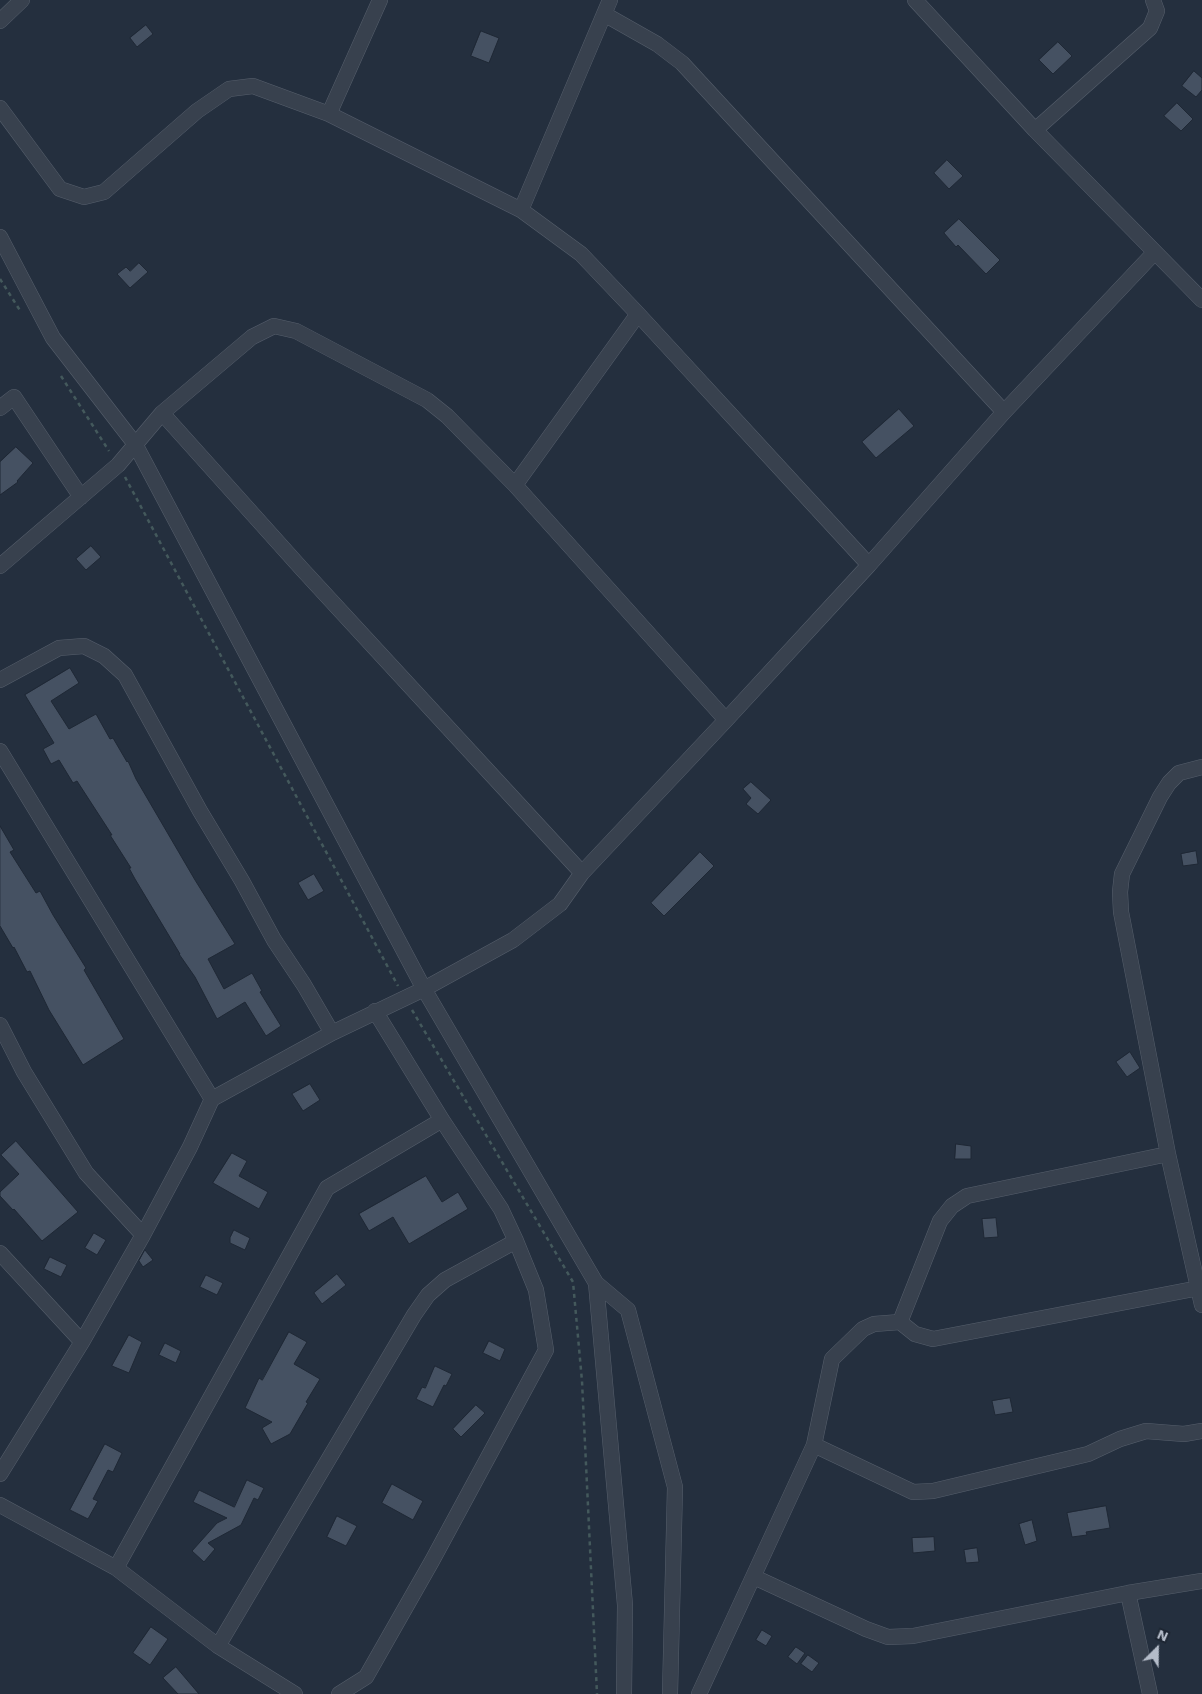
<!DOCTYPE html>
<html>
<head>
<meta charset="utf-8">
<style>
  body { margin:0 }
  #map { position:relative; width:1202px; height:1694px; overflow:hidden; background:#242f3e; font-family:"Work Sans",sans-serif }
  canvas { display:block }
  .north { position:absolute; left:1132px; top:1624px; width:50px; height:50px; -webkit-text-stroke:4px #1d2633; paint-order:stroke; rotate:23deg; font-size:14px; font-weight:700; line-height:20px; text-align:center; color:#b4bcc9 }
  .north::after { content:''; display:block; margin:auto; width:18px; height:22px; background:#b4bcc9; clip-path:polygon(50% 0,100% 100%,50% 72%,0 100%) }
</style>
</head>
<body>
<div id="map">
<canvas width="1202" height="1694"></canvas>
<div class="north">N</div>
</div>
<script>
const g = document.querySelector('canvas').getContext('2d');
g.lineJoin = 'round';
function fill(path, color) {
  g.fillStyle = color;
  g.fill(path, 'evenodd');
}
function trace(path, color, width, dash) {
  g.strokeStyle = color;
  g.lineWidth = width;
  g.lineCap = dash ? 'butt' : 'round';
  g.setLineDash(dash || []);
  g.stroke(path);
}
const building = new Path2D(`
  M146,25L153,34L137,47L130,38Z
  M481,31L499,38L489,63L471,56Z
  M1058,42L1072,56L1053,74L1039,60Z
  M1194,71L1202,78V90L1196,97L1182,86Z
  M1177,103L1193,119L1181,131L1164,116Z
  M947,160L963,176L949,189L934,173Z
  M959,219L1000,260L986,274L958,245L956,247L944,233Z
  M139,263L148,272L130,288L117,274L126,267L130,271Z
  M899,409L914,426L876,458L862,442Z
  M16,447L33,463L17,481L18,482L0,495V462Z
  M91,546L101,557L86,570L76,559Z
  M70,668L79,683L51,701L69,729L96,714L110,739L113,738L127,762L128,761L136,779L195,880L235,944L208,959L224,989L252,973L262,991L260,992L281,1026L266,1036L245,1002L217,1019L195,977L179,954H180L135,879L129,868H131L110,835H112L77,781L73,783L59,760L51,764L43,749L54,743L25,695Z
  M751,782L771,800L758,814L746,804L751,798L743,789Z
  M0,826L14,850L10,852L36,893L40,891L53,915L86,968L84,970L124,1039L83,1065L49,1010L30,971L27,972L14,947L13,948L0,926Z
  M1196,851L1198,864L1183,866L1181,854Z
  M700,852L714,866L664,916L651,903Z
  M314,874L324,891L308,900L298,883Z
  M1130,1052L1140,1068L1127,1077L1116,1062Z
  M310,1084L320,1100L303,1111L292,1094Z
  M16,1141L78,1212L42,1241L14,1209L13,1210L0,1196V1192L19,1174L1,1155Z
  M956,1144L971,1146V1159H955Z
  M232,1153L247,1161L239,1176L268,1192L259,1209L213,1183Z
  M426,1176L442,1202L458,1192L468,1209L409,1244L393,1217L369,1231L359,1214Z
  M996,1218L998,1237L984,1238L982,1219Z
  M234,1230L250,1238L245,1250L230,1243V1238Z
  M94,1233L106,1240L97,1255L85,1248Z
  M145,1250L153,1260L143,1267L139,1261Z
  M50,1257L67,1265L61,1277L44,1269Z
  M337,1274L346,1285L322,1304L314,1293Z
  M206,1275L223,1283L217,1295L200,1287Z
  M289,1332L307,1342L294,1364L320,1379L306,1402L308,1403L290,1434L271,1444L262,1428L272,1422L245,1408L259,1378L262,1380Z
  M129,1335L142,1342L129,1373L112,1366Z
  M489,1341L505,1349L500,1361L483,1353Z
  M165,1343L181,1351L176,1363L159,1355Z
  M435,1366L452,1374L446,1386L444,1385L433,1407L416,1399L422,1387L425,1388Z
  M1010,1398L1013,1412L995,1415L992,1401Z
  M476,1405L485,1413L461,1437L453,1429Z
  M105,1444L122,1453L113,1472L108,1470L93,1499L98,1501L88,1519L70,1510Z
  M247,1480L264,1488L258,1500L254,1498L241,1525L208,1543L215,1549L204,1562L192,1551L217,1523L227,1518L193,1502L199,1490L234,1507Z
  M392,1484L423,1501L413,1520L382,1503Z
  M1106,1506L1110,1528L1086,1532L1087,1535L1072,1537L1067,1513Z
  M337,1516L357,1526L346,1546L327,1537Z
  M1032,1520L1037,1541L1025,1545L1019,1524Z
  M934,1537L935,1551L913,1553L912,1538Z
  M977,1548L979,1562L966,1563L964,1550Z
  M151,1627L168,1639L150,1665L133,1653Z
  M762,1630L772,1636L766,1646L756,1640Z
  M796,1647L805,1653L797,1664L788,1657Z
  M808,1655L819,1663L812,1672L801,1664Z
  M176,1667L199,1694H178L163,1678Z`);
const path = new Path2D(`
  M0,279L21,312
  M61,376L109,451
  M125,477L398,986
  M412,1010L573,1282L582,1381L597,1694`);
const minor = new Path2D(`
  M915,0L1035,130L1202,300
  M604,14L657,44L682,63L1004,412
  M0,21L22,0
  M0,108L60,189L84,197L104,192L197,111L229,89L253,86L329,114L521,210L581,254L638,314L869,565
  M329,114L380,0
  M1035,130L1150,28L1157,11L1153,0
  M521,210L610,0
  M0,237L53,338L135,444L424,989L596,1283L625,1605L624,1694
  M0,408L14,397L81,497
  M162,413L301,568L582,873
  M515,485L638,314
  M0,566L118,465L162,413L252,337L274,326L296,331L427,400L447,416L515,485L726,720
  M0,680L59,648L84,646L104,656L125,675L200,811L242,881L274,940L304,985L332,1033
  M0,751L212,1099
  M1202,767L1179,773L1169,783L1160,797L1122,874L1120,892L1121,912L1168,1154L1202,1305
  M375,1011L442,1120L501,1209L516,1241
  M0,1025L24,1072L86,1173L143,1235
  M1168,1154L967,1196L952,1206L940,1221L900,1322L915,1334L933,1339L1199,1288
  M0,1253L82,1342
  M596,1283L628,1310L675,1487L670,1694
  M900,1322L874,1324L863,1329L832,1359L814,1445L913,1492L933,1491L1088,1454L1120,1439L1146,1431L1184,1434L1202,1431
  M0,1474L82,1342L143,1235L190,1147L212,1099L332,1033L424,989L513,940L560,904L582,873L726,720L869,565L1004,412L1154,253
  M0,1505L116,1568L218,1646L295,1694
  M116,1568L327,1188L442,1120
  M754,1577L866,1629L888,1637L913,1636L1128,1593L1202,1581
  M1128,1593L1150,1694
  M218,1646L414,1315L428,1295L445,1280L516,1241L536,1290L546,1350L432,1561L366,1677L339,1694
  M699,1694L814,1445`);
fill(building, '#455162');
trace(building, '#1f2835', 1);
trace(minor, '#565f6c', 16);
trace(path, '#44595c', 2.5, [4, 4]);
trace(minor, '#38414e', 15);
</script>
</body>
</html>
